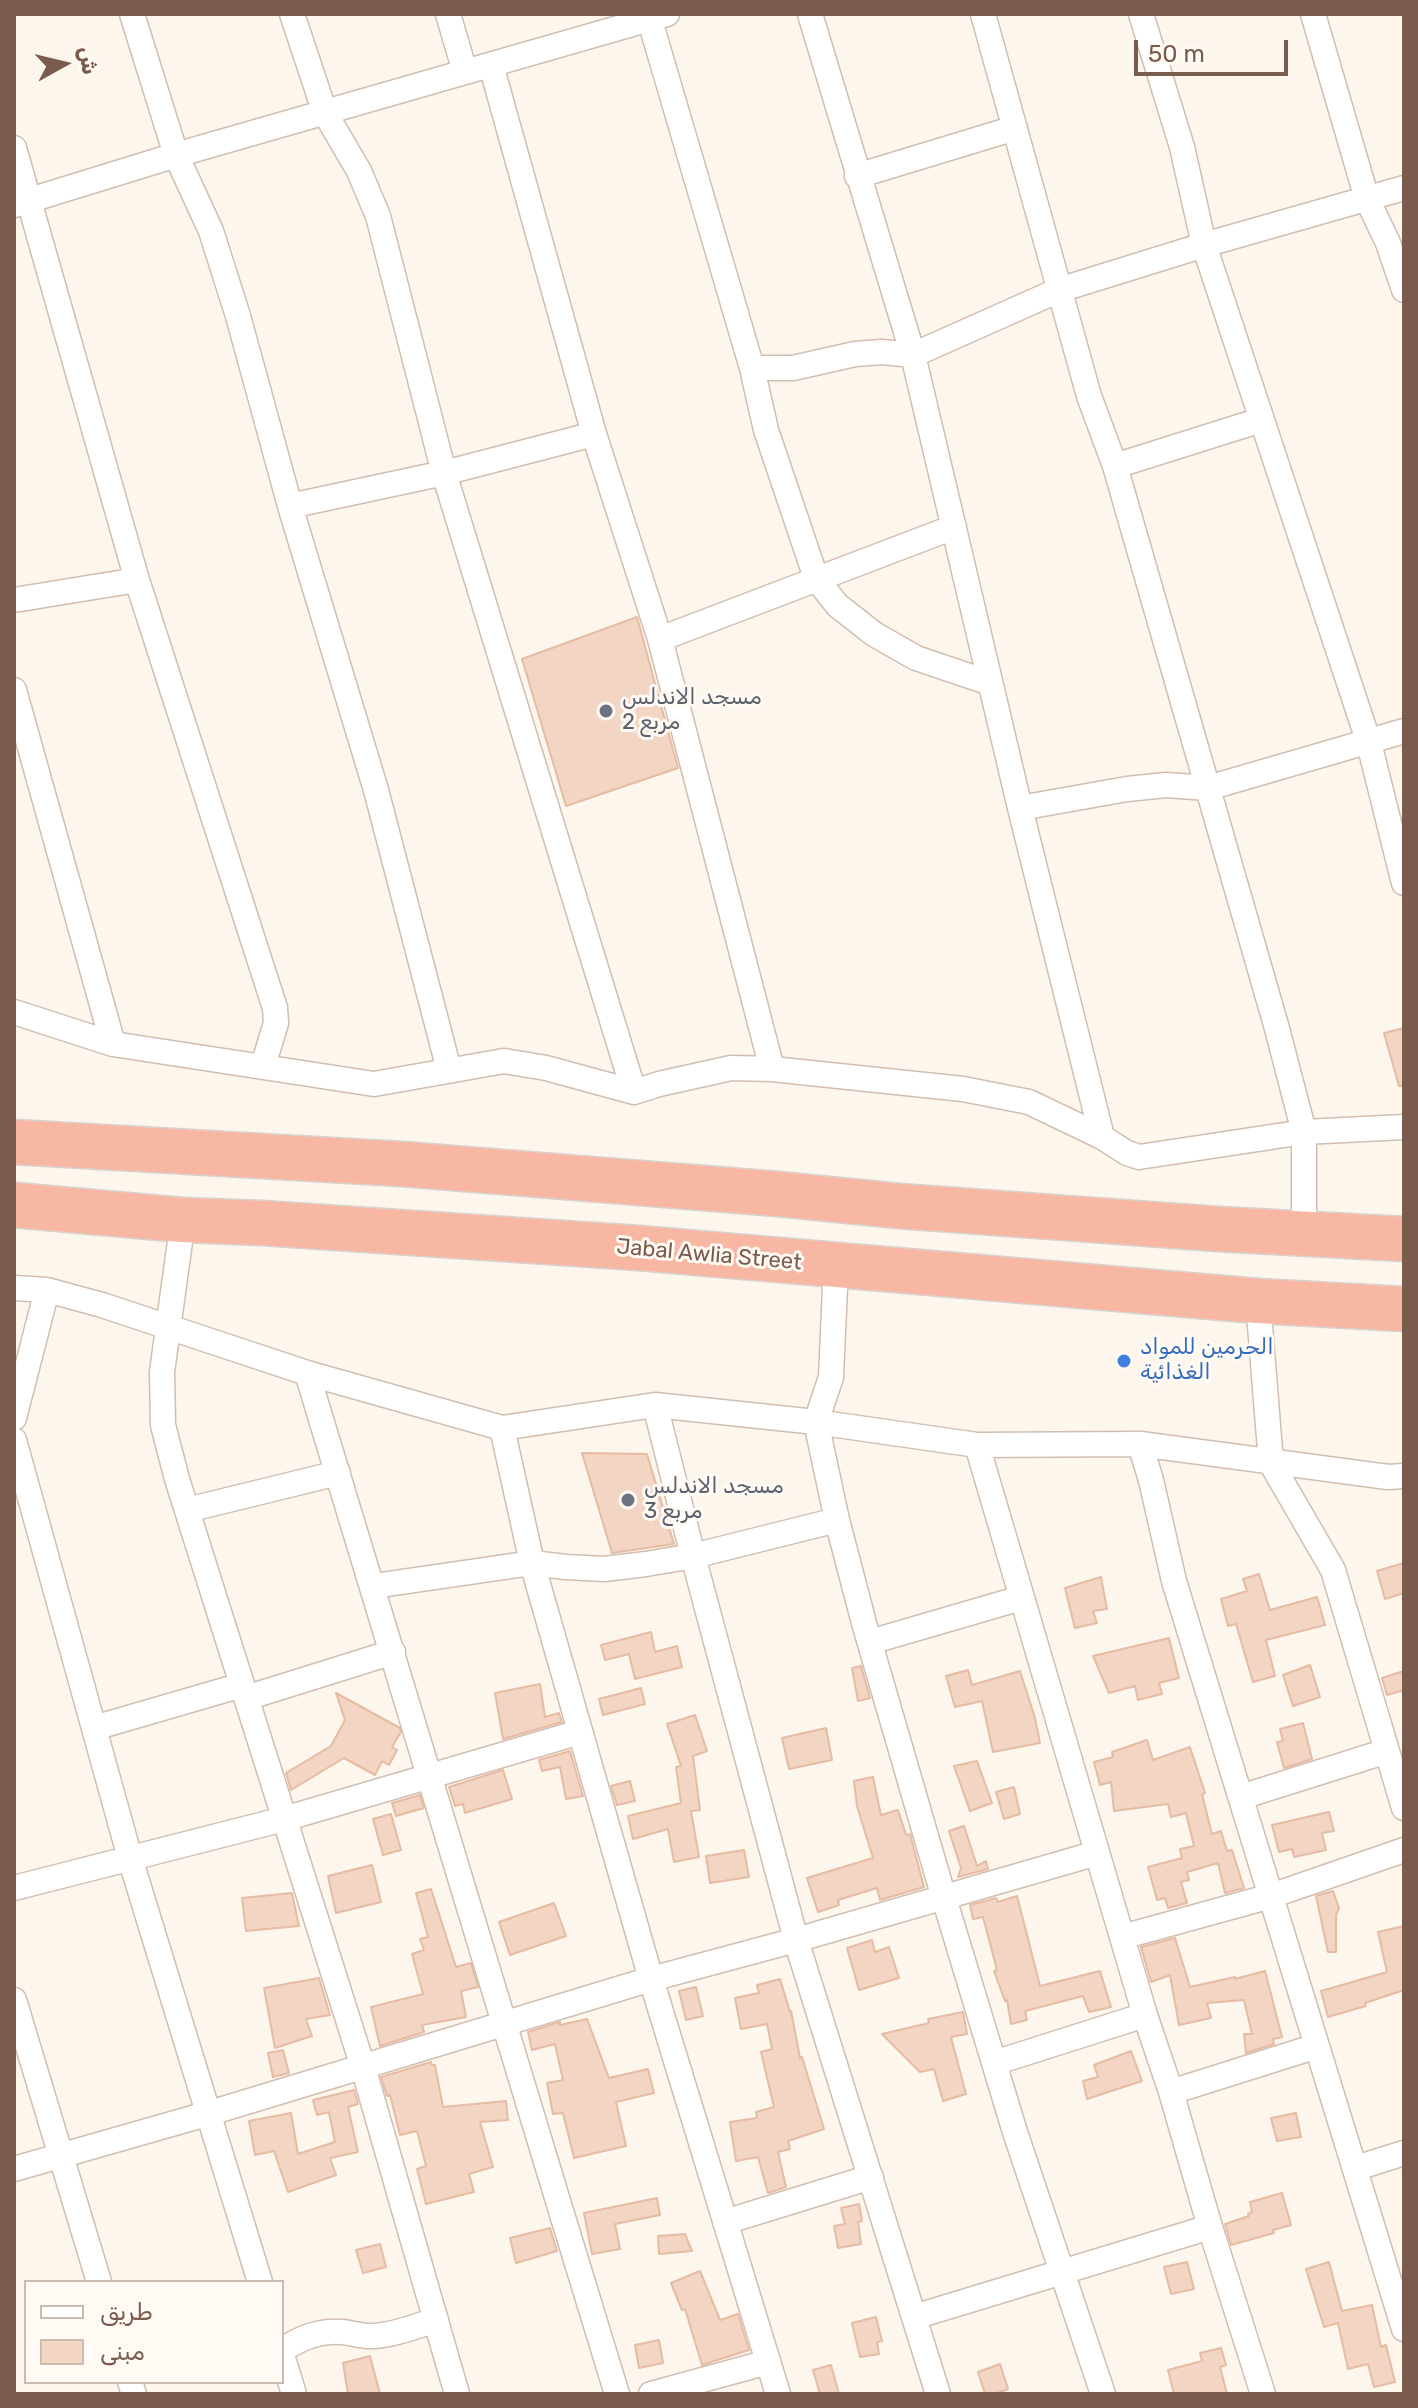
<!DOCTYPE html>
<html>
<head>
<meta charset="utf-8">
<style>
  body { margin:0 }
  #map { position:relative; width:1418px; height:2408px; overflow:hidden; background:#fdf6ec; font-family:Rubik,Vazirmatn,sans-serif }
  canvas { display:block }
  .frame { position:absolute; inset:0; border:16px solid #7a5c4d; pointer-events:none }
  .legend { position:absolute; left:24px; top:2280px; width:260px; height:104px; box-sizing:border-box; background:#fffaf3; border:2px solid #cabbb1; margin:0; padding:10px 14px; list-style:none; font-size:24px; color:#7a5c4d }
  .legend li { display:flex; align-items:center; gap:16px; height:40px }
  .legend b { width:40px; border:2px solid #cabbb1 }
  .north { position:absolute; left:24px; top:24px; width:80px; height:80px; -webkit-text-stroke:6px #fffaf3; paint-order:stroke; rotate:82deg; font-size:22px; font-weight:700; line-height:32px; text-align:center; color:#7a5c4d }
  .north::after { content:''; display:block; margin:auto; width:28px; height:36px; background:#7a5c4d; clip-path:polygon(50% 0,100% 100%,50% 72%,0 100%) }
  .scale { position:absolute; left:1134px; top:40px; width:154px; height:36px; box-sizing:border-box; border:4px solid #7a5c4d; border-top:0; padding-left:10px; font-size:24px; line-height:28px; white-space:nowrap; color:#7a5c4d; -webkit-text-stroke:6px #fffaf3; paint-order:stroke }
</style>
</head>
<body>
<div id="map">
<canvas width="1418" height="2408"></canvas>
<div class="frame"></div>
<ul class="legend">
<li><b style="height:10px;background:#fff"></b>طريق</li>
<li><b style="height:22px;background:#f3d5c3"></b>مبنى</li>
</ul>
<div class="north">ش</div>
<div class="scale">50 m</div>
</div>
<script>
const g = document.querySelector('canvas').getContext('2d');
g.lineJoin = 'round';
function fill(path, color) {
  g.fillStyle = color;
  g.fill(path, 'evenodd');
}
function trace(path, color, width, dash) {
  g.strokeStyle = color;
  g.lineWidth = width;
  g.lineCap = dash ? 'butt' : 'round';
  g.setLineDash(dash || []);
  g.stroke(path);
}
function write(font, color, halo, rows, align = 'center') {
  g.font = font + ' Rubik,Vazirmatn,sans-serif';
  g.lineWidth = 6;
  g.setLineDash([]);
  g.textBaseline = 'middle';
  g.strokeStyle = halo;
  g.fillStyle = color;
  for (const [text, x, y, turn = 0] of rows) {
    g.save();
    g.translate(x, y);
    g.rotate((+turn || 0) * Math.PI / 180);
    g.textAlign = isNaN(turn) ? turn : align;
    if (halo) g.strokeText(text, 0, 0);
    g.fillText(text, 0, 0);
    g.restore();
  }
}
const building = new Path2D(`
  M637,617L678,768L566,806L522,659Z
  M1404,1028V1086H1399L1384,1033Z
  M582,1453L647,1454L674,1544L612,1553Z
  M1404,1563V1593L1385,1599L1377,1571Z
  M1259,1574L1270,1610L1317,1597L1325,1625L1266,1640L1275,1676L1253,1682L1236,1624L1228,1626L1221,1599L1247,1591L1243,1579Z
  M1101,1577L1107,1609L1093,1611L1097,1623L1075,1628L1065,1588Z
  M651,1632L655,1652L677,1646L682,1667L635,1679L629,1654L605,1660L601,1645Z
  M1169,1638L1179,1678L1159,1683L1162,1694L1138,1700L1135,1686L1109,1693L1093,1656Z
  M1310,1665L1320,1697L1293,1706L1283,1675Z
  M861,1666L870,1698L858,1701L852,1668Z
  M968,1670L972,1685L1020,1671L1035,1718L1040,1743L993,1752L982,1701L955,1707L946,1676Z
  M1404,1671V1690L1387,1695L1382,1678Z
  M540,1684L545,1717L559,1713L562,1722L503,1739L495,1693Z
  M641,1688L645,1704L603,1715L599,1699Z
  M336,1693L400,1728L401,1732L392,1747L397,1750L389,1765L382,1761L375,1775L344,1758L291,1790L286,1773L331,1746L345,1720Z
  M695,1715L707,1751L693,1756L700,1810L691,1811L699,1857L674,1862L668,1829L633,1839L628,1816L681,1803L676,1767L681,1766L667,1724Z
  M1303,1723L1312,1759L1284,1768L1277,1742L1283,1741L1280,1729Z
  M826,1728L832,1760L789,1769L782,1738Z
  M1147,1740L1153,1760L1190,1747L1205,1793L1202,1794L1212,1834L1221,1831L1227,1851L1232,1850L1244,1888L1225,1893L1218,1863L1187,1872L1189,1880L1181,1882L1187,1903L1168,1908L1165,1898L1157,1900L1148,1867L1182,1858L1180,1849L1194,1846L1186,1813L1171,1817L1168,1804L1114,1811L1111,1782L1100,1785L1094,1762L1113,1757L1112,1752Z
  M570,1751L583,1796L566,1799L560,1767L542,1771L539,1760Z
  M977,1761L992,1803L970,1811L954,1766Z
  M503,1770L512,1799L465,1813L463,1804L455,1806L449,1787Z
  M873,1777L881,1815L898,1810L906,1835L910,1834L924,1887L880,1900L877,1888L838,1900L839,1905L818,1912L807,1878L873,1858L857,1806L854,1781Z
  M630,1781L635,1801L617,1805L611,1786Z
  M1014,1787L1020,1814L1004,1819L996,1792Z
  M420,1795L424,1808L396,1816L392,1803Z
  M1329,1812L1334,1831L1322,1833L1326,1850L1294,1857L1292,1849L1279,1852L1272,1825Z
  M391,1814L401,1850L383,1855L373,1819Z
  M964,1826L977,1866L986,1861L988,1869L958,1877L961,1868L949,1831Z
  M744,1850L749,1877L710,1883L706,1856Z
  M372,1865L381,1902L336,1913L328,1876Z
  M431,1889L456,1967L471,1963L478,1987L461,1991L466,2017L422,2025L424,2032L380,2046L371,2007L423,1994L412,1954L424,1950L420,1939L428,1937L416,1893Z
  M1333,1891L1339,1908L1336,1915V1952H1328L1316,1896Z
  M292,1893L299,1926L246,1931L242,1898Z
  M1017,1896L1040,1986L1100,1971L1111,2007L1089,2012L1083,1996L1025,2011L1027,2020L1011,2024L1007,2000L1005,2001L994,1971L997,1970L983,1917L973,1919L970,1905L996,1898L998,1902Z
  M554,1903L566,1936L510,1955L499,1922Z
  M1404,1926V1990L1365,2003L1366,2006L1328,2017L1321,1991L1387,1972L1378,1932Z
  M1175,1938L1190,1987L1235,1977V1979L1265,1971L1282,2037L1273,2039L1274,2044L1246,2053L1244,2034H1252L1244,2000L1207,2003L1211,2018L1179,2025L1170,1975L1151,1982L1141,1947Z
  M872,1940L875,1952L889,1947L899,1978L859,1990L847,1948Z
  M319,1978L330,2015L306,2019L312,2036L275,2048L264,1988Z
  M780,1979L790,2012L791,2011L800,2058L802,2057L824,2129L788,2141L790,2149L778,2152L786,2187L768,2193L758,2157L736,2161L730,2122L757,2118L756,2112L774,2107L761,2052L772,2049L767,2024L741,2029L735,1998L759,1993L757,1985Z
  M696,1987L703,2016L686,2020L679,1991Z
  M963,2012L967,2034L951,2037L966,2094L943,2101L934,2069L920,2072L882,2034L929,2023L928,2019Z
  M587,2019L609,2078L648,2069L654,2093L616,2102L626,2146L574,2158L563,2113L553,2114L547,2083L563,2080L555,2044L532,2050L528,2032L560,2022V2025Z
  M283,2050L289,2073L273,2077L268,2053Z
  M1131,2051L1142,2081L1087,2099L1083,2081L1098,2077L1094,2065Z
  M431,2062L432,2065H435L443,2107L506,2101L508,2120L480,2122L493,2167L469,2174L474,2192L426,2204L417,2169L426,2166L417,2131L400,2135L390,2095L387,2096L381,2077Z
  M354,2090L358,2104L348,2107L358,2152L330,2158L336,2175L288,2192L274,2151L255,2155L249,2121L291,2113L298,2154L335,2142L329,2112L317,2115L313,2100Z
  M1296,2113L1301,2137L1277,2141L1271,2118Z
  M1282,2193L1291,2225L1273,2230L1274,2233L1231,2245L1225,2224L1249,2216L1248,2214L1252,2212L1250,2202Z
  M657,2198L660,2215L615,2224L620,2249L592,2254L584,2213Z
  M859,2204L862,2221L858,2222L861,2244L838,2248L834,2226L845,2224L841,2208Z
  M550,2228L557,2251L516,2263L510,2238Z
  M685,2234L692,2251L659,2254L658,2236Z
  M380,2244L386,2267L363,2273L356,2250Z
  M1187,2262L1194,2289L1171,2294L1164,2267Z
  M1329,2262L1342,2311L1372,2305L1381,2347L1386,2345L1395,2382L1374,2387L1368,2364L1348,2369L1338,2323L1324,2327L1306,2269Z
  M700,2271L720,2320L738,2314L749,2350L702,2365L685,2309L682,2310L671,2283Z
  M876,2317L882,2341L877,2342L879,2354L860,2357L852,2323Z
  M659,2340L663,2363L639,2368L635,2345Z
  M1221,2348L1226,2365L1220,2367L1227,2394H1174L1168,2370L1202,2361L1200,2353Z
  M370,2356L380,2394H348L343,2363Z
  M1000,2364L1008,2389L994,2394H985L978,2372Z
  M831,2365L839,2394H820L813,2370Z`);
const street = new Path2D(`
  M132,14L176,155L211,231L238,316L290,506L376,790L449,1070
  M292,14L325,113L359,171L378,216L444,473L634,1092
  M448,14L465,72
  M648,14L752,368L766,430L816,578L837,605L874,634L916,658L990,683
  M810,14L913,355L1020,808L1102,1137
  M983,14L1089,396L1115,466L1276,1025L1304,1132V1232
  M1141,14L1182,147L1204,245L1369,743L1404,883
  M1313,14L1367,199L1388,243L1404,290
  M491,65L594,434L660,639L772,1069
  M14,148L137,580L275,1008L276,1023L263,1066
  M857,176L1015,128
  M14,205L176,155L667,14
  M752,368H793L855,354L882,352L913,355L1059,290L1204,245L1404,188
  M1115,466L1261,420
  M290,506L444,473L594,434
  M14,600L137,580
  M660,639L954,527
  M14,690L113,1044
  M1020,808L1127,789L1166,785L1208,788L1404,731
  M14,1012L113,1044L374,1084L504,1061L546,1068L634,1092L659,1084L731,1068L772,1069L963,1089L1029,1102L1102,1137L1127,1153L1139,1157L1304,1132L1404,1127
  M183,1220L162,1372L163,1425L177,1479L363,2067L457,2394
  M836,1265L831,1377L816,1422L837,1520L864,1623L944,1898L1015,2132L1103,2394
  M14,1288L47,1290L102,1305L307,1373L502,1428L655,1405L816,1422L977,1445L1140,1444L1388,1477L1404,1476
  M1258,1301L1271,1463L1333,1570L1404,1808
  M307,1373C413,1712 512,2054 617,2394
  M655,1405L693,1556L796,1940L938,2394
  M14,1418L47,1290
  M502,1428L532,1563L651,1979L778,2394
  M14,1440L130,1858L260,2282
  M1140,1444L1151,1480L1174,1581L1404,2329
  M977,1445L1145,2015L1171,2092L1210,2227L1263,2394
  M187,1510L338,1473
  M374,1586L532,1563L566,1567L604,1569L646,1564L693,1556L837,1520
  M870,1642L1021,1598
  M246,1698L393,1652
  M94,1728L242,1685
  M1241,1797L1387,1751
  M14,1888L284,1819L580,1732
  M1122,1937L1271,1896L1404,1850
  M14,2000L99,2282
  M994,2063L1145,2015
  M1171,2092L1317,2046
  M1356,2168L1404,2153
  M14,2169L210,2113L651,1979L796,1940L1097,1853
  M725,2222L871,2177
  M914,2317L1210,2227
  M282,2350C301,2338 319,2330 342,2332C353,2333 363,2337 374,2336C394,2335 416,2326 436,2320
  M282,2355L294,2394
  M130,2382L134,2394
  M651,2394L768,2362`);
const highway = new Path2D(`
  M14,1142L402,1164L778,1194L899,1206L1218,1229L1404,1239
  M14,1205L183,1220L262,1223L639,1248L1258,1301L1404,1309`);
const markers = [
  [606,711,8,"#6b7280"],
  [1124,1361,8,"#3f7fe0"],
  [628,1500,8,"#6b7280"]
];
const worshipNames = [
  ["مسجد الاندلس",622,698],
  ["مربع 2",622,723],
  ["مسجد الاندلس",644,1487],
  ["مربع 3",644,1512]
];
const streetNames = [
  ["Jabal Awlia Street",709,1255,5]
];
const shopNames = [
  ["الحرمين للمواد",1140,1348],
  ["الغذائية",1140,1373]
];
fill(building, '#f3d5c3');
trace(building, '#e6bba3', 2);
trace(street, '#d1beb0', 27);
trace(highway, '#dad1cd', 47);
trace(street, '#fff', 24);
trace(highway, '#f7b7a3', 44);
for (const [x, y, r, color] of markers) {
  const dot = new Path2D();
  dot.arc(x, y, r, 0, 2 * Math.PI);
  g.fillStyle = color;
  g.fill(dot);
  trace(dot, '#fffaf3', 3);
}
write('22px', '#5b616d', '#fffaf3', worshipNames, 'left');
write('22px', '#7a5c4d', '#fffaf3', streetNames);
write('22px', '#366cbe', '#fffaf3', shopNames, 'left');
</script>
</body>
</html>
